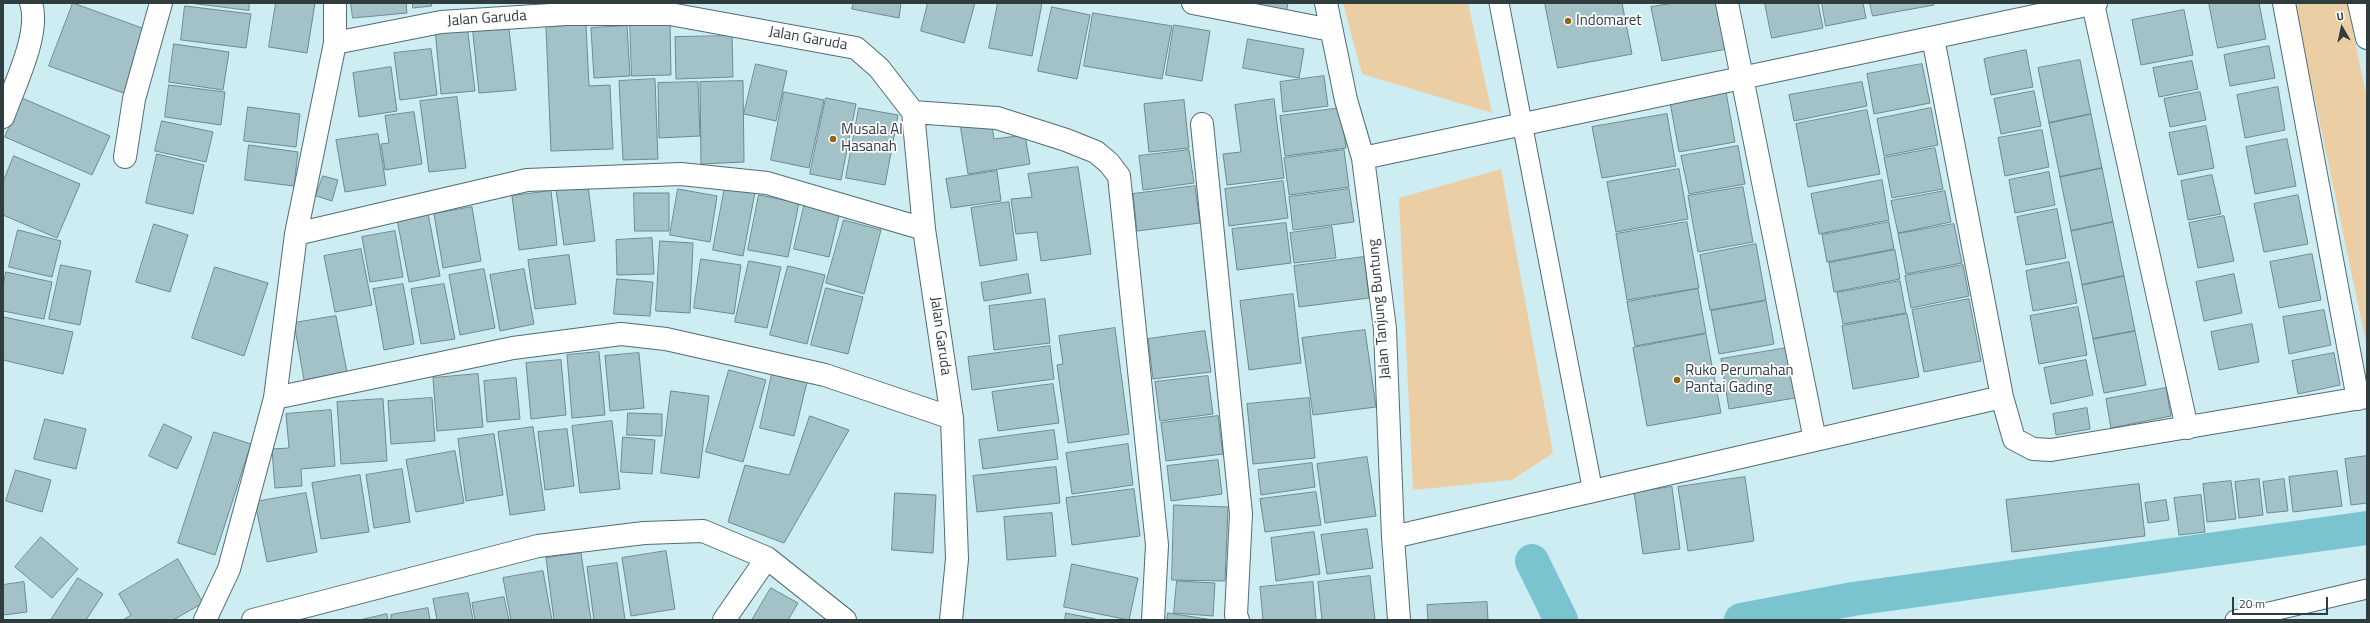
<!DOCTYPE html>
<html>
<head>
<meta charset="utf-8">
<style>
  body { margin:0 }
  #map { position:relative; width:2370px; height:623px; overflow:hidden; background:#cdedf3; font-family:"Titillium Web",sans-serif }
  canvas { display:block }
  .frame { position:absolute; inset:0; border:4px solid #303d3f; pointer-events:none }
  .north { position:absolute; left:2322px; top:8px; width:40px; height:40px; -webkit-text-stroke:3px #fff; paint-order:stroke; rotate:351deg; font-size:11px; font-weight:700; line-height:16px; text-align:center; color:#303d3f }
  .north::after { content:''; display:block; margin:auto; width:14px; height:18px; background:#303d3f; clip-path:polygon(50% 0,100% 100%,50% 72%,0 100%) }
  .scale { position:absolute; left:2232px; top:597px; width:96px; height:18px; box-sizing:border-box; border:2px solid #303d3f; border-top:0; padding-left:5px; font-size:12px; line-height:14px; white-space:nowrap; color:#303d3f; -webkit-text-stroke:3px #fff; paint-order:stroke }
</style>
</head>
<body>
<div id="map">
<canvas width="2370" height="623"></canvas>
<div class="frame"></div>
<div class="north">U</div>
<div class="scale">20 m</div>
</div>
<script>
const g = document.querySelector('canvas').getContext('2d');
g.lineJoin = 'round';
function fill(path, color) {
  g.fillStyle = color;
  g.fill(path, 'evenodd');
}
function trace(path, color, width, dash) {
  g.strokeStyle = color;
  g.lineWidth = width;
  g.lineCap = dash ? 'butt' : 'round';
  g.setLineDash(dash || []);
  g.stroke(path);
}
function write(font, color, halo, rows, align = 'center') {
  g.font = font + ' "Titillium Web",sans-serif';
  g.lineWidth = 3.5;
  g.setLineDash([]);
  g.textBaseline = 'middle';
  g.strokeStyle = halo;
  g.fillStyle = color;
  for (const [text, x, y, turn = 0] of rows) {
    g.save();
    g.translate(x, y);
    g.rotate((+turn || 0) * Math.PI / 180);
    g.textAlign = isNaN(turn) ? turn : align;
    if (halo) g.strokeText(text, 0, 0);
    g.fillText(text, 0, 0);
    g.restore();
  }
}
const green = new Path2D(`
  M1343,3H1468L1492,113L1362,74Z
  M2304,3H2347L2367,99V347L2295,5Z
  M1501,169L1553,453L1512,480L1413,490L1399,198Z`);
const canal = new Path2D(`
  M1532,561L1561,620
  M1741,620L1853,599L2367,528`);
const building = new Path2D(`
  M73,3L153,32L129,95L49,66Z
  M190,3H249V10Z
  M276,3H315L307,53L269,47Z
  M351,3H406L407,13L353,18Z
  M413,3H431L432,6L413,8Z
  M854,3H901L899,18L852,9Z
  M928,3H975L964,43L921,31Z
  M998,3H1042L1032,56L989,48Z
  M1213,3H1288L1285,18Z
  M1545,3H1622L1632,54L1558,68Z
  M1674,3H1719L1727,49L1662,61L1651,7Z
  M1765,3H1818L1823,28L1772,38Z
  M1822,3H1863L1866,18L1826,26Z
  M1870,3H1933L1934,5L1873,16Z
  M2209,3H2259L2266,39L2218,48Z
  M185,6L251,14L246,48L181,40Z
  M1052,7L1090,15L1077,79L1038,71Z
  M2184,10L2193,55L2141,65L2132,20Z
  M1093,13L1172,26L1162,79L1084,66Z
  M508,20L516,90L479,93L472,24Z
  M630,23H670L671,75L632,76Z
  M467,25L475,91L441,94L435,29Z
  M586,25L589,86L610,85L613,149L551,151L546,27Z
  M1174,25L1210,31L1202,81L1166,75Z
  M627,26L630,76L594,78L591,28Z
  M732,36L733,77L676,79L675,37Z
  M1248,39L1304,49L1299,78L1243,68Z
  M174,44L229,52L223,90L169,82Z
  M2269,46L2275,78L2230,86L2224,55Z
  M431,49L437,95L400,100L394,53Z
  M2026,50L2033,87L1991,95L1984,59Z
  M2080,60L2091,114L2049,123L2038,68Z
  M2192,61L2198,89L2159,97L2153,68Z
  M756,64L787,71L776,121L744,114Z
  M1922,64L1930,103L1874,114L1867,74Z
  M391,67L397,111L359,117L353,73Z
  M1324,76L1328,106L1283,112L1280,82Z
  M655,79L658,159L623,160L619,81Z
  M743,81L744,162L701,164L700,82Z
  M698,82L700,136L659,138L658,83Z
  M1862,82L1867,106L1794,121L1789,95Z
  M169,85L225,92L221,125L165,117Z
  M2278,87L2285,130L2245,138L2237,95Z
  M2034,91L2041,126L2001,134L1994,99Z
  M784,92L824,100L809,168L771,160Z
  M1726,92L1735,142L1679,152L1670,102Z
  M2200,92L2206,120L2170,127L2164,99Z
  M457,97L466,168L429,172L420,101Z
  M22,98L110,136L92,175L5,137Z
  M826,98L856,104L841,180L810,174Z
  M1274,99L1284,178L1227,185L1223,154L1241,152L1235,105Z
  M1184,100L1189,148L1149,152L1144,104Z
  M248,107L300,114L296,147L244,141Z
  M859,108L898,115L885,185L846,178Z
  M1341,108L1346,148L1285,156L1280,116Z
  M1931,108L1938,145L1884,156L1877,119Z
  M1867,110L1880,174L1808,187L1796,124Z
  M414,112L422,164L385,170L381,144L389,143L385,116Z
  M1667,114L1676,166L1602,178L1592,127Z
  M2091,114L2102,168L2060,177L2049,123Z
  M991,119L994,139L1025,135L1030,164L968,174L960,124Z
  M162,121L213,132L206,162L155,151Z
  M2206,126L2214,168L2178,175L2169,133Z
  M2042,130L2049,167L2005,176L1998,138Z
  M378,134L386,185L345,192L336,140Z
  M2287,139L2296,186L2255,194L2246,147Z
  M249,145L298,152L294,186L245,180Z
  M1738,146L1745,184L1689,194L1681,156Z
  M1935,148L1943,189L1892,198L1884,158Z
  M1189,150L1194,183L1143,190L1139,156Z
  M1344,150L1349,187L1289,195L1284,158Z
  M157,154L204,165L193,214L146,203Z
  M14,156L80,184L57,238L3,215V182Z
  M1078,167L1091,254L1041,261L1037,232L1016,234L1011,199L1032,197L1028,174Z
  M2102,168L2113,222L2071,231L2060,177Z
  M1679,169L1688,219L1616,232L1607,182Z
  M997,171L1001,201L951,208L946,179Z
  M2049,172L2055,205L2015,213L2009,180Z
  M2212,175L2221,214L2188,220L2181,181Z
  M323,176L338,180L332,201L316,196Z
  M1882,180L1889,220L1819,234L1811,194Z
  M1283,181L1288,218L1229,226L1225,189Z
  M588,186L595,241L564,245L556,190Z
  M1195,186L1200,223L1137,231L1133,194Z
  M725,187L755,192L743,256L713,250Z
  M1743,187L1753,242L1698,252L1688,196Z
  M678,189L717,196L710,242L670,235Z
  M1349,189L1354,222L1293,230L1289,197Z
  M551,191L557,245L519,250L512,196Z
  M1945,191L1951,222L1898,233L1891,201Z
  M634,193H669V231H635Z
  M759,195L799,203L788,257L748,250Z
  M2298,195L2308,244L2264,252L2254,204Z
  M805,202L840,211L829,257L794,249Z
  M1009,202L1017,260L980,266L971,208Z
  M472,207L481,261L443,268L434,214Z
  M427,208L440,276L409,282L396,214Z
  M2057,209L2066,258L2026,265L2017,217Z
  M2224,216L2234,261L2198,268L2189,223Z
  M844,220L881,230L864,294L826,283Z
  M1687,222L1699,288L1627,300L1616,234Z
  M1889,222L1894,249L1827,262L1822,235Z
  M2113,222L2124,276L2082,285L2071,231Z
  M1286,223L1291,263L1237,270L1232,229Z
  M154,224L188,235L170,292L136,282Z
  M1954,224L1962,263L1906,274L1898,234Z
  M1332,227L1336,258L1294,263L1290,233Z
  M18,230L61,241L52,277L9,267Z
  M395,231L403,277L370,282L362,237Z
  M652,238L654,274L617,275L616,240Z
  M660,241L693,243L690,313L656,311Z
  M1756,244L1766,300L1710,310L1700,255Z
  M361,249L372,305L335,312L324,256Z
  M1895,250L1900,279L1834,292L1829,263Z
  M2312,254L2321,300L2279,308L2270,262Z
  M569,255L576,304L535,309L528,260Z
  M1364,257L1369,298L1299,307L1294,266Z
  M701,259L741,265L734,314L694,308Z
  M749,261L781,267L767,328L735,322Z
  M2069,262L2077,303L2033,311L2026,271Z
  M61,265L91,271L80,325L49,319Z
  M1963,265L1969,296L1911,308L1905,276Z
  M788,266L825,275L807,344L770,335Z
  M215,267L268,283L244,356L192,338Z
  M484,269L495,328L460,335L449,275Z
  M524,269L534,324L500,331L490,275Z
  M6,272L52,282L44,319L3,311V288Z
  M1028,274L1031,293L984,301L981,283Z
  M2234,274L2242,313L2204,321L2196,282Z
  M2124,276L2135,331L2093,339L2082,285Z
  M617,279L653,282L650,316L614,314Z
  M1900,281L1906,313L1843,324L1837,293Z
  M403,284L414,344L384,350L373,289Z
  M444,284L455,339L421,344L411,289Z
  M826,288L863,297L848,354L811,345Z
  M1698,289L1706,333L1635,346L1627,302Z
  M1293,294L1301,363L1249,370L1240,301Z
  M1045,299L1050,343L994,350L989,306Z
  M1969,299L1981,361L1924,372L1912,310Z
  M1766,301L1774,344L1719,354L1711,311Z
  M2078,307L2087,355L2039,364L2030,316Z
  M2324,310L2331,345L2289,354L2283,317Z
  M1907,314L1919,377L1853,389L1842,326Z
  M336,316L347,372L304,380L294,323Z
  M4,317L73,332L63,374L3,360Z
  M2252,324L2259,362L2219,370L2211,332Z
  M1115,328L1129,434L1068,443L1057,365L1063,364L1059,336Z
  M1365,330L1376,407L1313,415L1302,338Z
  M1205,331L1211,372L1153,379L1148,339Z
  M2135,331L2146,385L2104,393L2093,339Z
  M1706,334L1721,413L1647,426L1633,348Z
  M1050,346L1054,379L972,390L968,357Z
  M1787,348L1795,398L1729,409L1721,359Z
  M599,352L605,415L572,418L567,355Z
  M639,353L644,408L610,411L605,356Z
  M2334,353L2340,385L2298,394L2292,361Z
  M561,360L566,415L531,419L526,363Z
  M2086,360L2093,395L2051,404L2044,368Z
  M729,370L766,380L743,462L706,452Z
  M478,374L483,427L437,431L433,378Z
  M772,374L807,382L794,436L760,428Z
  M1208,376L1213,414L1160,421L1155,382Z
  M516,378L520,419L487,422L484,381Z
  M1053,384L1059,423L998,431L992,392Z
  M2166,388L2171,416L2111,428L2106,399Z
  M671,391L709,396L699,478L661,473Z
  M432,398L435,441L391,444L388,401Z
  M1309,398L1315,458L1253,464L1247,404Z
  M383,399L387,461L341,464L337,402Z
  M2087,408L2090,429L2056,435L2053,414Z
  M331,410L335,466L301,469L302,486L275,488L272,449L289,448L286,414Z
  M628,413L662,414V436L627,435Z
  M810,416L849,430L784,543L728,522L745,465L789,475Z
  M1218,416L1223,454L1166,461L1161,423Z
  M45,419L86,429L76,469L34,459Z
  M612,421L620,489L580,493L572,426Z
  M164,424L192,437L177,469L149,456Z
  M533,427L545,510L510,515L498,432Z
  M567,429L574,486L545,490L538,432Z
  M1054,430L1058,459L983,469L979,440Z
  M214,432L251,444L215,555L178,543Z
  M494,434L503,495L466,501L458,439Z
  M623,437L655,440L652,474L621,472Z
  M1128,444L1133,485L1072,494L1066,453Z
  M455,451L464,503L416,512L406,460Z
  M2367,456V503L2351,505L2345,459Z
  M1367,457L1376,516L1325,523L1317,464Z
  M1218,460L1222,494L1171,501L1167,466Z
  M1312,463L1315,487L1261,495L1258,470Z
  M1056,467L1060,503L977,512L973,476Z
  M402,469L410,522L374,528L366,475Z
  M16,470L51,480L42,512L6,501Z
  M2337,471L2342,506L2293,512L2289,477Z
  M360,475L369,532L321,539L312,483Z
  M1745,477L1754,541L1688,551L1678,487Z
  M2259,479L2263,515L2239,518L2235,482Z
  M2284,479L2288,511L2267,513L2263,482Z
  M2231,481L2236,519L2207,522L2203,484Z
  M2139,484L2145,536L2012,552L2006,500Z
  M1672,487L1680,549L1643,554L1634,492Z
  M1134,489L1140,536L1072,545L1066,498Z
  M1316,492L1321,525L1265,532L1260,499Z
  M306,493L317,552L267,562L255,502Z
  M895,493L936,495L933,553L892,550Z
  M2201,495L2205,532L2179,535L2174,498Z
  M2166,500L2169,520L2148,523L2145,503Z
  M1174,505L1228,507L1225,581L1172,580Z
  M1052,513L1056,556L1007,560L1004,517Z
  M1367,529L1373,568L1327,574L1321,535Z
  M1314,532L1320,574L1276,581L1271,538Z
  M41,537L78,569L52,598L15,567Z
  M666,551L675,609L631,616L622,558Z
  M581,553L591,620H554L546,558Z
  M178,559L203,603L173,620H123L131,615L119,594Z
  M617,563L625,620H594L587,567Z
  M1072,564L1138,578L1129,620L1064,607Z
  M543,571L552,620H511L503,578Z
  M1370,576L1375,620H1322L1318,582Z
  M78,578L103,594L86,620H51Z
  M1177,581L1215,583L1213,616L1174,613Z
  M24,582L27,612L3,615V585Z
  M1313,582L1316,620H1263L1260,587Z
  M771,588L798,603L788,620H752Z
  M468,593L473,620H437L433,599Z
  M504,597L509,620H475L472,603Z
  M1487,602L1488,620H1428L1427,605Z
  M428,608L430,620H391V615Z
  M1066,613L1100,620H1065Z
  M1168,613L1213,620H1167Z
  M387,614L388,620H360Z`);
const lane = new Path2D(`
  M1499,3L1593,492
  M2235,620L2367,589`);
const street = new Path2D(`
  M1193,3L1331,30
  M1326,3L1346,100L1363,158L1385,329L1393,537L1399,620
  M1727,3L1815,440
  M2284,3L2358,399
  M2359,3L2367,38
  M2093,4L2187,428
  M335,43L441,22L566,14H670L856,48L879,68L913,112L924,229L952,418L957,559L951,620
  M913,112L997,118L1066,140L1096,152L1109,163L1119,176L1157,545L1153,620
  M3,117C14,86 41,33 31,3
  M1202,124L1241,514L1236,615L1238,620
  M125,157L134,99L161,3
  M1363,158L2096,3
  M296,234L527,180L681,174L767,183L924,229
  M2002,397L2014,439L2033,449L2051,450L2367,397
  M275,398L513,348L621,334L666,339L825,375L952,418
  M1393,537L2002,397L1933,38
  M205,620L229,569L275,398L296,234L335,43V3
  M253,620L538,546L644,533L703,531L767,558L845,620
  M724,620L767,558`);
const markers = [
  [1568,21,4,"#946614"],
  [833,139,4,"#946614"],
  [1677,380,4,"#946614"]
];
const streetNames = [
  ["Jalan Garuda",487,19,-4],
  ["Jalan Garuda",808,39,10],
  ["Jalan Tanjung Buntung",1380,309,-95],
  ["Jalan Garuda",940,336,82]
];
const poiNames = [
  ["Indomaret",1576,21],
  ["Musala Al",841,130],
  ["Hasanah",841,147],
  ["Ruko Perumahan",1685,371],
  ["Pantai Gading",1685,388]
];
fill(green, '#eccea4');
trace(canal, '#7ac4d0', 34);
fill(building, '#a3c2c8');
trace(building, '#6c8a8f', 1);
trace(lane, '#506d72', 21);
trace(street, '#506d72', 24);
trace(lane, '#fff', 19);
trace(street, '#fff', 22);
for (const [x, y, r, color] of markers) {
  const dot = new Path2D();
  dot.arc(x, y, r, 0, 2 * Math.PI);
  g.fillStyle = color;
  g.fill(dot);
  trace(dot, '#fff', 1.5);
}
write('15px', '#303d3f', '#fff', streetNames);
write('15px', '#303d3f', '#fff', poiNames, 'left');
</script>
</body>
</html>
